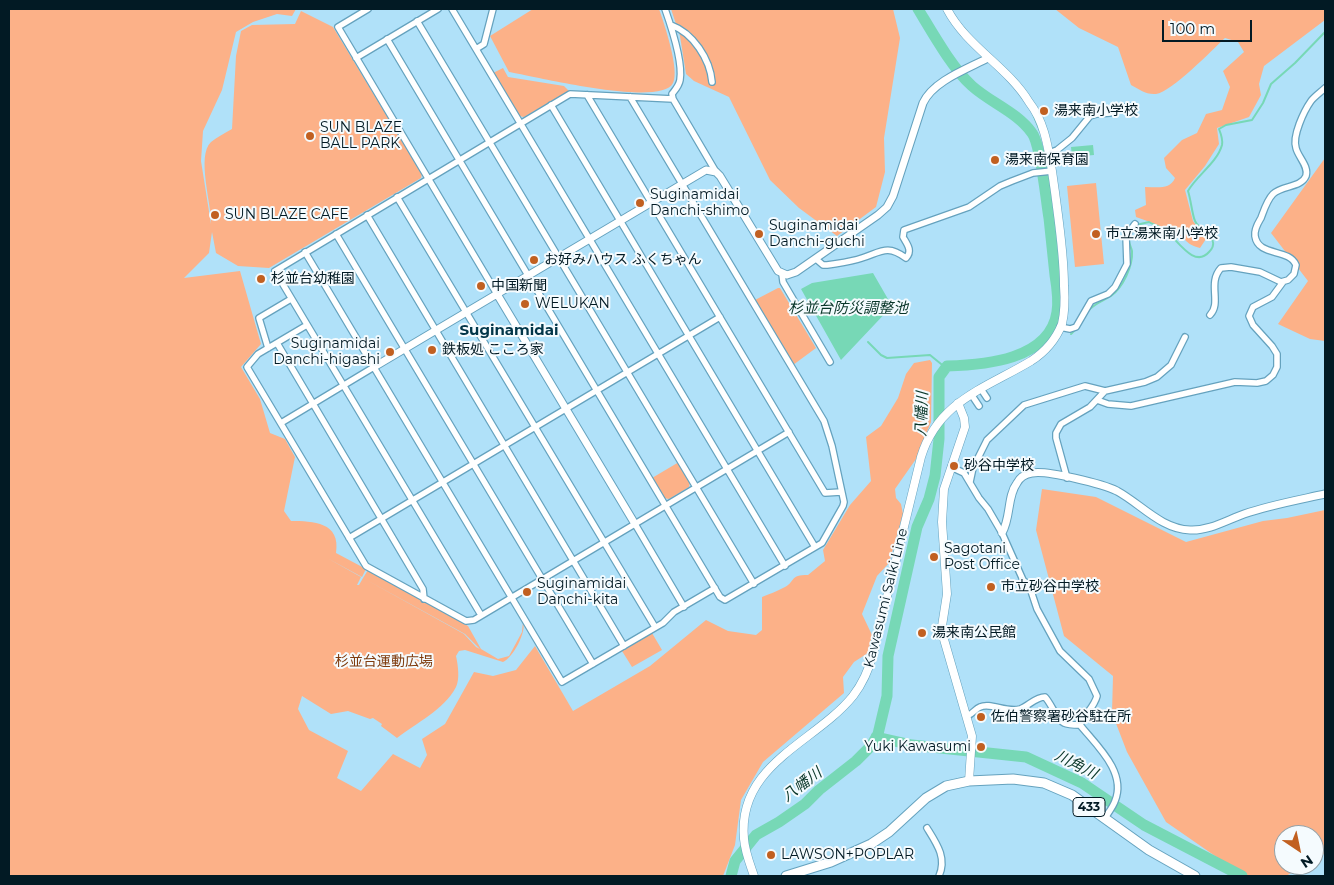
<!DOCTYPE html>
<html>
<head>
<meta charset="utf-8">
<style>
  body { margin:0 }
  #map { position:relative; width:1334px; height:885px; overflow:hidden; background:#b0e1f9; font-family:Montserrat,sans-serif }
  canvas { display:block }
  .frame { position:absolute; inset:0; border:10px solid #021a24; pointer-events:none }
  .north { position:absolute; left:1274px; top:825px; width:50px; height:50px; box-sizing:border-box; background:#f5fbfe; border:1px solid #94a1a7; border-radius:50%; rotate:146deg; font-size:14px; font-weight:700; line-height:20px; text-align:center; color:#021a24 }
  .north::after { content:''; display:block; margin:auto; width:18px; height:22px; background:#c16021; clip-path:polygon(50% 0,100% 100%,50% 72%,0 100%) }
  .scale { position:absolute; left:1162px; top:20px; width:90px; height:22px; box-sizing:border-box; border:2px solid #021a24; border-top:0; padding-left:6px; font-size:15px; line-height:18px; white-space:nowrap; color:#021a24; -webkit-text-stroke:4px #f5fbfe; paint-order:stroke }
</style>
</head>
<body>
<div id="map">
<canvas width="1334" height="885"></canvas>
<div class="frame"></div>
<div class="north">N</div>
<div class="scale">100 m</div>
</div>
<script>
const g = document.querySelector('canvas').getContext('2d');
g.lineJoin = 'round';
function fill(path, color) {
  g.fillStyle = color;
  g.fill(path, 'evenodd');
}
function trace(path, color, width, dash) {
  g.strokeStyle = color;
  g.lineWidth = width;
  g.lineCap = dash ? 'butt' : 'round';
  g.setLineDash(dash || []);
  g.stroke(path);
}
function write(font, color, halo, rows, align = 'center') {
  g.font = font + ' Montserrat,"Noto Sans JP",sans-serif';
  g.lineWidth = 4;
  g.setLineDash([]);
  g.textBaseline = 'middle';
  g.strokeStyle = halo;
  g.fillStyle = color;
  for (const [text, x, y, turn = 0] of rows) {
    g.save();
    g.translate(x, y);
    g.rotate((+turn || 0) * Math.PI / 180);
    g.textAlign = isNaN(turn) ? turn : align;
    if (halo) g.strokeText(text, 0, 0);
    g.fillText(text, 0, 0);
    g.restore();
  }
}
const green = new Path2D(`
  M9,9H296L292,16L277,14L253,22L236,32L222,90L203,131L201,161L211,224C212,205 196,156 211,142C217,137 225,133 232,129L236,56L241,31L252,25L295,24L301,11L333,27L422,174L421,178L269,268L238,266L216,253L212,232L209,253L184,278L240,271L261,344L241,367L260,399L270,433L285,439L295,457L284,511L291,521C313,521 341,522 336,553L366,569L362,577L327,558L361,577L357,585H359L363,578L464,634L476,647L480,649L465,634L363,578L368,570L468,626L481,649L498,659L509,656L522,632L523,622C527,631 513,658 503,662L465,650L459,651L456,656C458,665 460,679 456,687C444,710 416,723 397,738L381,726L382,724L373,718L370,719L348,711L331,714L302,696L298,709L309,730L348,751L337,778L361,791L393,754L420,768L427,755L422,739L445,724L474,672L493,676L516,670L535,646L573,711L650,666L706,620L728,631L756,635L762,630V597C769,594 778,591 785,587C796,581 789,575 808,575L825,561L823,550L850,505L871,481L866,437L881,426L898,398L906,374L914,363L930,360L932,363L931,422L916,459L895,489L896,498L901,504L903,514L889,563L877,576L862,614L872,635L868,653L854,662L843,677L844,693L763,762L741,800L735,845L723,876H9Z
  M533,9H659C664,23 680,70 673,83C661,108 534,76 509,72L490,36Z
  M671,9H893L900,38L884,138L885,172L876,207L837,236L799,208L770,180L729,97L694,81L686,74L680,36Z
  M1055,9H1325V20L1264,66L1259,84L1261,95L1249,117L1217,128L1219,144L1205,166L1185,190L1193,221L1206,239L1200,248C1185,244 1188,240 1177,234C1164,227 1150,222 1136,217L1135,210L1146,205L1145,187C1157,187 1170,190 1175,178L1166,168L1164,158L1182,140L1197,133L1206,114L1222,110L1230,87L1223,71L1244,52L1238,42L1225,38C1212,50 1172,92 1156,94C1146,95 1139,89 1131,85L1118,47L1079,28Z
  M503,68L508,77L564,86L569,91L524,117L519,116L493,73Z
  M1325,158V341L1310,339L1278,324L1308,281L1271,233Z
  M1096,183L1104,264L1075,267L1067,186Z
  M778,288H780L816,348L793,365L755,300Z
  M679,462L690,482L689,487L669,499L664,498L652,478Z
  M1042,489L1096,497L1186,542L1263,521L1287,518L1325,510V853L1314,860V835H1284V865H1305L1286,876H1244L1166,822L1127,752L1112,713L1113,676L1064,636L1036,530Z
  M652,633L662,650L632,667L622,651Z`);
const water = new Path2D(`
  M1093,145L1094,155L1072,157L1071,147Z
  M873,273L892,306L841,360L801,289L812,283Z`);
const stream = new Path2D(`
  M1033,114L1040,131
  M1136,225L1149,222C1154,225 1161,227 1166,231C1177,239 1194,269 1209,252C1212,249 1214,246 1213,242C1211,232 1199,230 1195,221C1192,214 1191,200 1188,191C1197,175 1217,163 1222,145C1223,140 1221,134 1219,129L1226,125L1252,120L1263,103L1271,84L1295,63L1325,32
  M1088,311C1095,303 1103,301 1111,296C1123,287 1133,266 1132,251C1131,247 1129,244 1129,240
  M1071,334L1076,329
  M868,342L881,355L887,358L930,355L946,368`);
const river = new Path2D(`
  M876,737L912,745L1026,757L1082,783L1144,825L1242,876
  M731,876L735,861L756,835L779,822L805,804L819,790L856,761L871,746L878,734L887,696L888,656L917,527L929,499L935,476L939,439V377L947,366C984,365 1050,360 1057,312C1059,300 1057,287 1055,275C1053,256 1051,237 1049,218C1046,201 1041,145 1032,133C1017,112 991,103 972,86C952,68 932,32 918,9`);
const minor = new Path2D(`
  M368,9L338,27L497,294
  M452,9L785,566
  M665,9C671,26 683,62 680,80C679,86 675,90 672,94L673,99
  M417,21L754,584
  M671,25C693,33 710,59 712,82
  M387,39L720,597L725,600L822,543L843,506L844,502L832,446L824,421L630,97
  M476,49L484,44L493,9
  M356,58L438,9
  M587,95L825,493L841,492
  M551,105L815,547
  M1049,153L1057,150L1072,138L1090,116L1097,114L1110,113L1128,106
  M397,197L655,627
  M367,215L624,646
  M336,234L593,664
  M305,252L562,682L663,623L674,612L715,588
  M816,259L823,265H827C839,263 851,262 862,258C881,252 887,244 906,258C913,251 907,244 903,237L904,230L969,207L1000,186L1012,181L1033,173L1052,171
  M782,274L783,282L830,362
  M1210,315C1222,303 1207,283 1221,268L1231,267L1260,272L1281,282L1288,280L1294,274L1296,265C1289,248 1258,257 1255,236C1254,229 1258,223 1261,218C1264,210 1267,200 1273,194C1282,185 1301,188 1306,176C1309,166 1298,157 1296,148C1292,136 1304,111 1311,101C1315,96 1321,92 1325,88
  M307,325L258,354L247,367L366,566L466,621L474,620L789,432
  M1060,327L1070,329L1076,327L1091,301L1108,294L1115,287L1127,264L1126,236L1135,224
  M277,343L423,589L424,599
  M268,348L259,318L291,299
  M981,389L987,398
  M971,394L979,406
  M1097,400L1108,404L1131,406L1235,382L1257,383L1266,381L1273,375L1277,367V354L1272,346L1253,325L1249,316L1253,307L1272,297L1283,282
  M281,423L374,367
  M951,467L964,473L979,498L988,509L1002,533L1023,580L1029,585L1037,609L1060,651L1089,679L1097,696C1094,708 1084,714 1080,725C1096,745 1127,772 1115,801C1113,807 1108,813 1105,818
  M1067,478L1056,438V433L1061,424L1090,407L1105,391L1145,382L1157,377L1171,365L1185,337
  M970,482L973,468L987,440L1024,405L1085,386L1105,391
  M635,524L684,607
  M349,538L720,317
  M481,615L275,271L570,94L673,99L716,172
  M967,716C973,714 975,709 980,707C990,702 1007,713 1020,709C1029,706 1035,697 1045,697C1051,703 1057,720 1064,723C1068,725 1075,725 1080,725
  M927,828C937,844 947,858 939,876`);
const tertiary = new Path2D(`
  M497,294L635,524
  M374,367L706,170L716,172L720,176L778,271L787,275L796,272L878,215L887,207L893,196L923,103C933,81 967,69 988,58
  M1002,533C1011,518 1007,496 1017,483C1020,477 1026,474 1032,473C1047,470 1103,484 1117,491C1141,504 1161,529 1190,530C1209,531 1227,520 1244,514C1270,505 1298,500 1325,494`);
const secondary = new Path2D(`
  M958,403L964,418L965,427L944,489L942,522L947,594L942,626L943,636L972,736L969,781
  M754,876C750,864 745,852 744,839C737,764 815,743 853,696C863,683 869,669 873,654L921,457C938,401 986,388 1031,361C1045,352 1056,339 1062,324C1065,311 1065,299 1064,286C1064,254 1059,223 1055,192C1052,172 1050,152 1044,132C1041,122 1036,111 1029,102C1007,66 967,47 947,9`);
const trunk = new Path2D(`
  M786,876L831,862L871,844L889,832L926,798L946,786L969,781L1013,779L1044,783L1072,795L1149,850L1195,876`);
const markers = [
  [1044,111,5,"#c16021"],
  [310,136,5,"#c16021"],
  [995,160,5,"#c16021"],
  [640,203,5,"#c16021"],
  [215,215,5,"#c16021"],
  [759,234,5,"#c16021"],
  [1096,234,5,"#c16021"],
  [534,260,5,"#c16021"],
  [261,279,5,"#c16021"],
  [481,286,5,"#c16021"],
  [525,304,5,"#c16021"],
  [432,350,5,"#c16021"],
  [390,352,5,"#c16021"],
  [954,466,5,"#c16021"],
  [934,557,5,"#c16021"],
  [991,587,5,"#c16021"],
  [527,592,5,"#c16021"],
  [922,633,5,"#c16021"],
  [981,717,5,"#c16021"],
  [981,747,5,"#c16021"],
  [771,855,5,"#c16021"]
];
const shields = [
  [1089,807,32]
];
const shieldNames = [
  ["433",1089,807]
];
const poiNames = [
  ["湯来南小学校",1054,111],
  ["SUN BLAZE",320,128],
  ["BALL PARK",320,144],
  ["湯来南保育園",1005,160],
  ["Suginamidai",650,195],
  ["Danchi-shimo",650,211],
  ["SUN BLAZE CAFE",225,215],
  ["Suginamidai",769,226],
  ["Danchi-guchi",769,242],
  ["市立湯来南小学校",1106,234],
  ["お好みハウス ふくちゃん",544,260],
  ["杉並台幼稚園",271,279],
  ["中国新聞",491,286],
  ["WELUKAN",535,304],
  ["Suginamidai",380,344,"right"],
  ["Danchi-higashi",380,360,"right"],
  ["鉄板処 こころ家",442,350],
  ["砂谷中学校",964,466],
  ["Sagotani",944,549],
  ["Post Office",944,565],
  ["Suginamidai",537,584],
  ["Danchi-kita",537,600],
  ["市立砂谷中学校",1001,587],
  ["湯来南公民館",932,633],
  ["佐伯警察署砂谷駐在所",991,717],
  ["Yuki Kawasumi",971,747,"right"],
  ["LAWSON+POPLAR",781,855]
];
const streetNames = [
  ["Kawasumi Saiki Line",886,598,-76]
];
const parkNames = [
  ["杉並台運動広場",384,662]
];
const waterNames = [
  ["杉並台防災調整池",848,309],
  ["八幡川",922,414,-88],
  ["川角川",1076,765,27],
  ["八幡川",802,785,-37]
];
const neighbourhoodNames = [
  ["Suginamidai",509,331]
];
fill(green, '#fcb188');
fill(water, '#77d8b6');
trace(stream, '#77d8b6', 2);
trace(river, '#77d8b6', 11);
trace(minor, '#65a2be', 8);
trace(tertiary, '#65a2be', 9);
trace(secondary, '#65a2be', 9);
trace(trunk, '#65a2be', 11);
trace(minor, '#fff', 5.5);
trace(tertiary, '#fff', 7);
trace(secondary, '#fff', 8);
trace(trunk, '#fff', 9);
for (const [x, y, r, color] of markers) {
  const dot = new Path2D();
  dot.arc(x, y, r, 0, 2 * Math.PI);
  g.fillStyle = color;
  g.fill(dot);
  trace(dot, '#f5fbfe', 2);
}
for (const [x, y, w] of shields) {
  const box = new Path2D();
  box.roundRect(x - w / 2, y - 9.5, w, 19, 4);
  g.fillStyle = '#f5fbfe';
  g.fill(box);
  trace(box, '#021a24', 1);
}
write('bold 12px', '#021a24', null, shieldNames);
write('14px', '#021a24', '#f5fbfe', poiNames, 'left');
write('14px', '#021a24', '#f5fbfe', streetNames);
write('14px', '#7f3c0f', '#f5fbfe', parkNames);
write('italic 15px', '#093629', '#f5fbfe', waterNames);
write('bold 15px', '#023649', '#f5fbfe', neighbourhoodNames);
</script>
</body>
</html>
